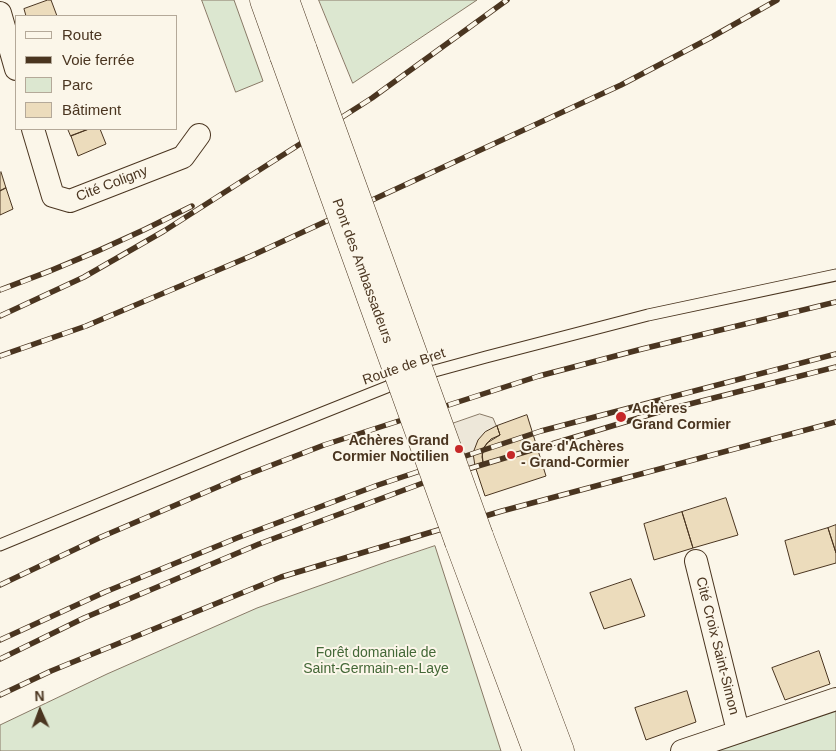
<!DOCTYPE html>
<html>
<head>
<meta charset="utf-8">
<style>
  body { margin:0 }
  #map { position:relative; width:836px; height:751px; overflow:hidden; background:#fbf6e9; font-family:Helvetica,sans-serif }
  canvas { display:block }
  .legend { position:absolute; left:15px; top:15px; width:162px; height:115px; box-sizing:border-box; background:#fbf6e9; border:1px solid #b4a999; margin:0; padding:6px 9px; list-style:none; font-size:15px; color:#4a3520 }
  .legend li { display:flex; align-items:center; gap:10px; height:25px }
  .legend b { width:25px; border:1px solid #b4a999 }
  .north { position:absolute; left:15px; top:686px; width:50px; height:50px; -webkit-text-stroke:4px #fbf6e9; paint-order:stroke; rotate:358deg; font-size:14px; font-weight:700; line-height:20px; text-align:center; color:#4a3520 }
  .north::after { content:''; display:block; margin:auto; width:18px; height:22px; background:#4a3520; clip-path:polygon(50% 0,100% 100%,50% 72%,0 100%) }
</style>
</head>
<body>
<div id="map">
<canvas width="836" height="751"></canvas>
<ul class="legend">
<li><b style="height:6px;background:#fbf6e9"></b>Route</li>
<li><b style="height:6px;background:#4a3520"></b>Voie ferrée</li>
<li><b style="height:14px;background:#dce7d0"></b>Parc</li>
<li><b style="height:14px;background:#ecdcbc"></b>Bâtiment</li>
</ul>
<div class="north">N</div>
</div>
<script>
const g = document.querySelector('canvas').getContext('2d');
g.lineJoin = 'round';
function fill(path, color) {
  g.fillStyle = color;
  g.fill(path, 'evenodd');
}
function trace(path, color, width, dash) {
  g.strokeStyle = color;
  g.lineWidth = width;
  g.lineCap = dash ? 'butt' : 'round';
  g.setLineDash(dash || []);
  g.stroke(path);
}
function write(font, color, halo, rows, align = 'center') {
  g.font = font + ' Helvetica,sans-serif';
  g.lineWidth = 4;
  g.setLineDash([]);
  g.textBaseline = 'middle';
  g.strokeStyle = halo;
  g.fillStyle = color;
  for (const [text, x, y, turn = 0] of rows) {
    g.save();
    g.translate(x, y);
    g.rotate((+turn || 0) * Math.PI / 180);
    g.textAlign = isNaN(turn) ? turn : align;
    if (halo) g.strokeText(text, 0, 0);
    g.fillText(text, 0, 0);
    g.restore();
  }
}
const green = new Path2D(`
  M202,0H234L263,81L236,92Z
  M319,0H477L353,83Z
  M435,546L501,751H0V725L107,674L257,608L386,562Z
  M836,694V751H684Z`);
const parking = new Path2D(`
  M480,414L493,418L498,430L484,447L482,457L483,462L462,470L446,426Z`);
const building = new Path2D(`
  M48,0H51L57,16H26L24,9Z
  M68,129H89L71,136Z
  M89,129H100L106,144L78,156L71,136Z
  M1,172L6,188L0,191V173Z
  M6,188L13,209L0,215V191Z
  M527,415L546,476L485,496L475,466L483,462L482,457L484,447L491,439L500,435L497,426Z
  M497,426L500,435L487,443L482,452L483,462L475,466L473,453L478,440L485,432Z
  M726,498L738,535L693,548L682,512Z
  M682,512L693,548L654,560L644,524Z
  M836,525V553L828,528Z
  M828,528L836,553V563L794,575L785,541Z
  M631,579L645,616L604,629L590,593Z
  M819,651L830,684L785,700L772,668Z
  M687,691L696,722L646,740L635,708Z`);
const service = new Path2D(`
  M420,375L486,357L648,315L836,275
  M0,545L247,443L402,381`);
const minor = new Path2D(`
  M0,13L16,69
  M33,129L53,196L70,201L183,157L199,135
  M696,561L738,731
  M682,751L836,699`);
const primary = new Path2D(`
  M264,0L284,56
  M285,0L303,50
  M479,536L560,751
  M459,542L537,751`);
const rail = new Path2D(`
  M0,290C66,266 130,238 192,206
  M0,316L84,277L164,231L372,98L507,0
  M0,356L86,326L251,256L621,85L710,38L777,0
  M0,585L101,537L241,477L324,445L539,376L642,349L836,302
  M0,640L105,592L237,538L378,485L541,431L836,354
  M0,659L84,618L259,544L431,480L662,411L836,367
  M0,695L51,671L281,577L502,511L836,422`);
const primaryBridge = new Path2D(`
  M303,50L479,536
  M284,56L459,542`);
const markers = [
  [621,417,6,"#c62828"],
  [459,449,5,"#c62828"],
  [511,455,5,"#c62828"]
];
const streetNames = [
  ["Cité Coligny",112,184,-21],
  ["Pont des Ambassadeurs",362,271,70],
  ["Route de Bret",404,367,-19],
  ["Cité Croix Saint-Simon",717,646,76]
];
const poiNames = [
  ["Achères",632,409],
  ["Grand Cormier",632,425],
  ["Achères Grand",449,441,"right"],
  ["Cormier Noctilien",449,457,"right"],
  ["Gare d'Achères",521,447],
  ["- Grand-Cormier",521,463]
];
const parkNames = [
  ["Forêt domaniale de",376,653],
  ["Saint-Germain-en-Laye",376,669]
];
fill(green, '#dce7d0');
trace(green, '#887966', 1);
fill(parking, '#ede7d9');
trace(parking, '#887966', 1);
fill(building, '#ecdcbc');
trace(building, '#4a3520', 1);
trace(service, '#4a3520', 13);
trace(minor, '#4a3520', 24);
trace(primary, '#4a3520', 29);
trace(service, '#fbf6e9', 11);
trace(minor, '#fbf6e9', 22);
trace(primary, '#fbf6e9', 28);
trace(rail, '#4a3520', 5.5);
trace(rail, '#fbf6e9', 4, [11]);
trace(primaryBridge, '#4a3520', 29, []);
trace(primaryBridge, '#fbf6e9', 28);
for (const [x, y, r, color] of markers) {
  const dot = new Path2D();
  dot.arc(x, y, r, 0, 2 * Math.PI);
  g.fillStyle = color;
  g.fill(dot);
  trace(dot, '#fbf6e9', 2);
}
write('14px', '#4a3520', '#fbf6e9', streetNames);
write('bold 14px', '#4a3520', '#fbf6e9', poiNames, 'left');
write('14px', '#436837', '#fbf6e9', parkNames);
</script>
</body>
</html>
